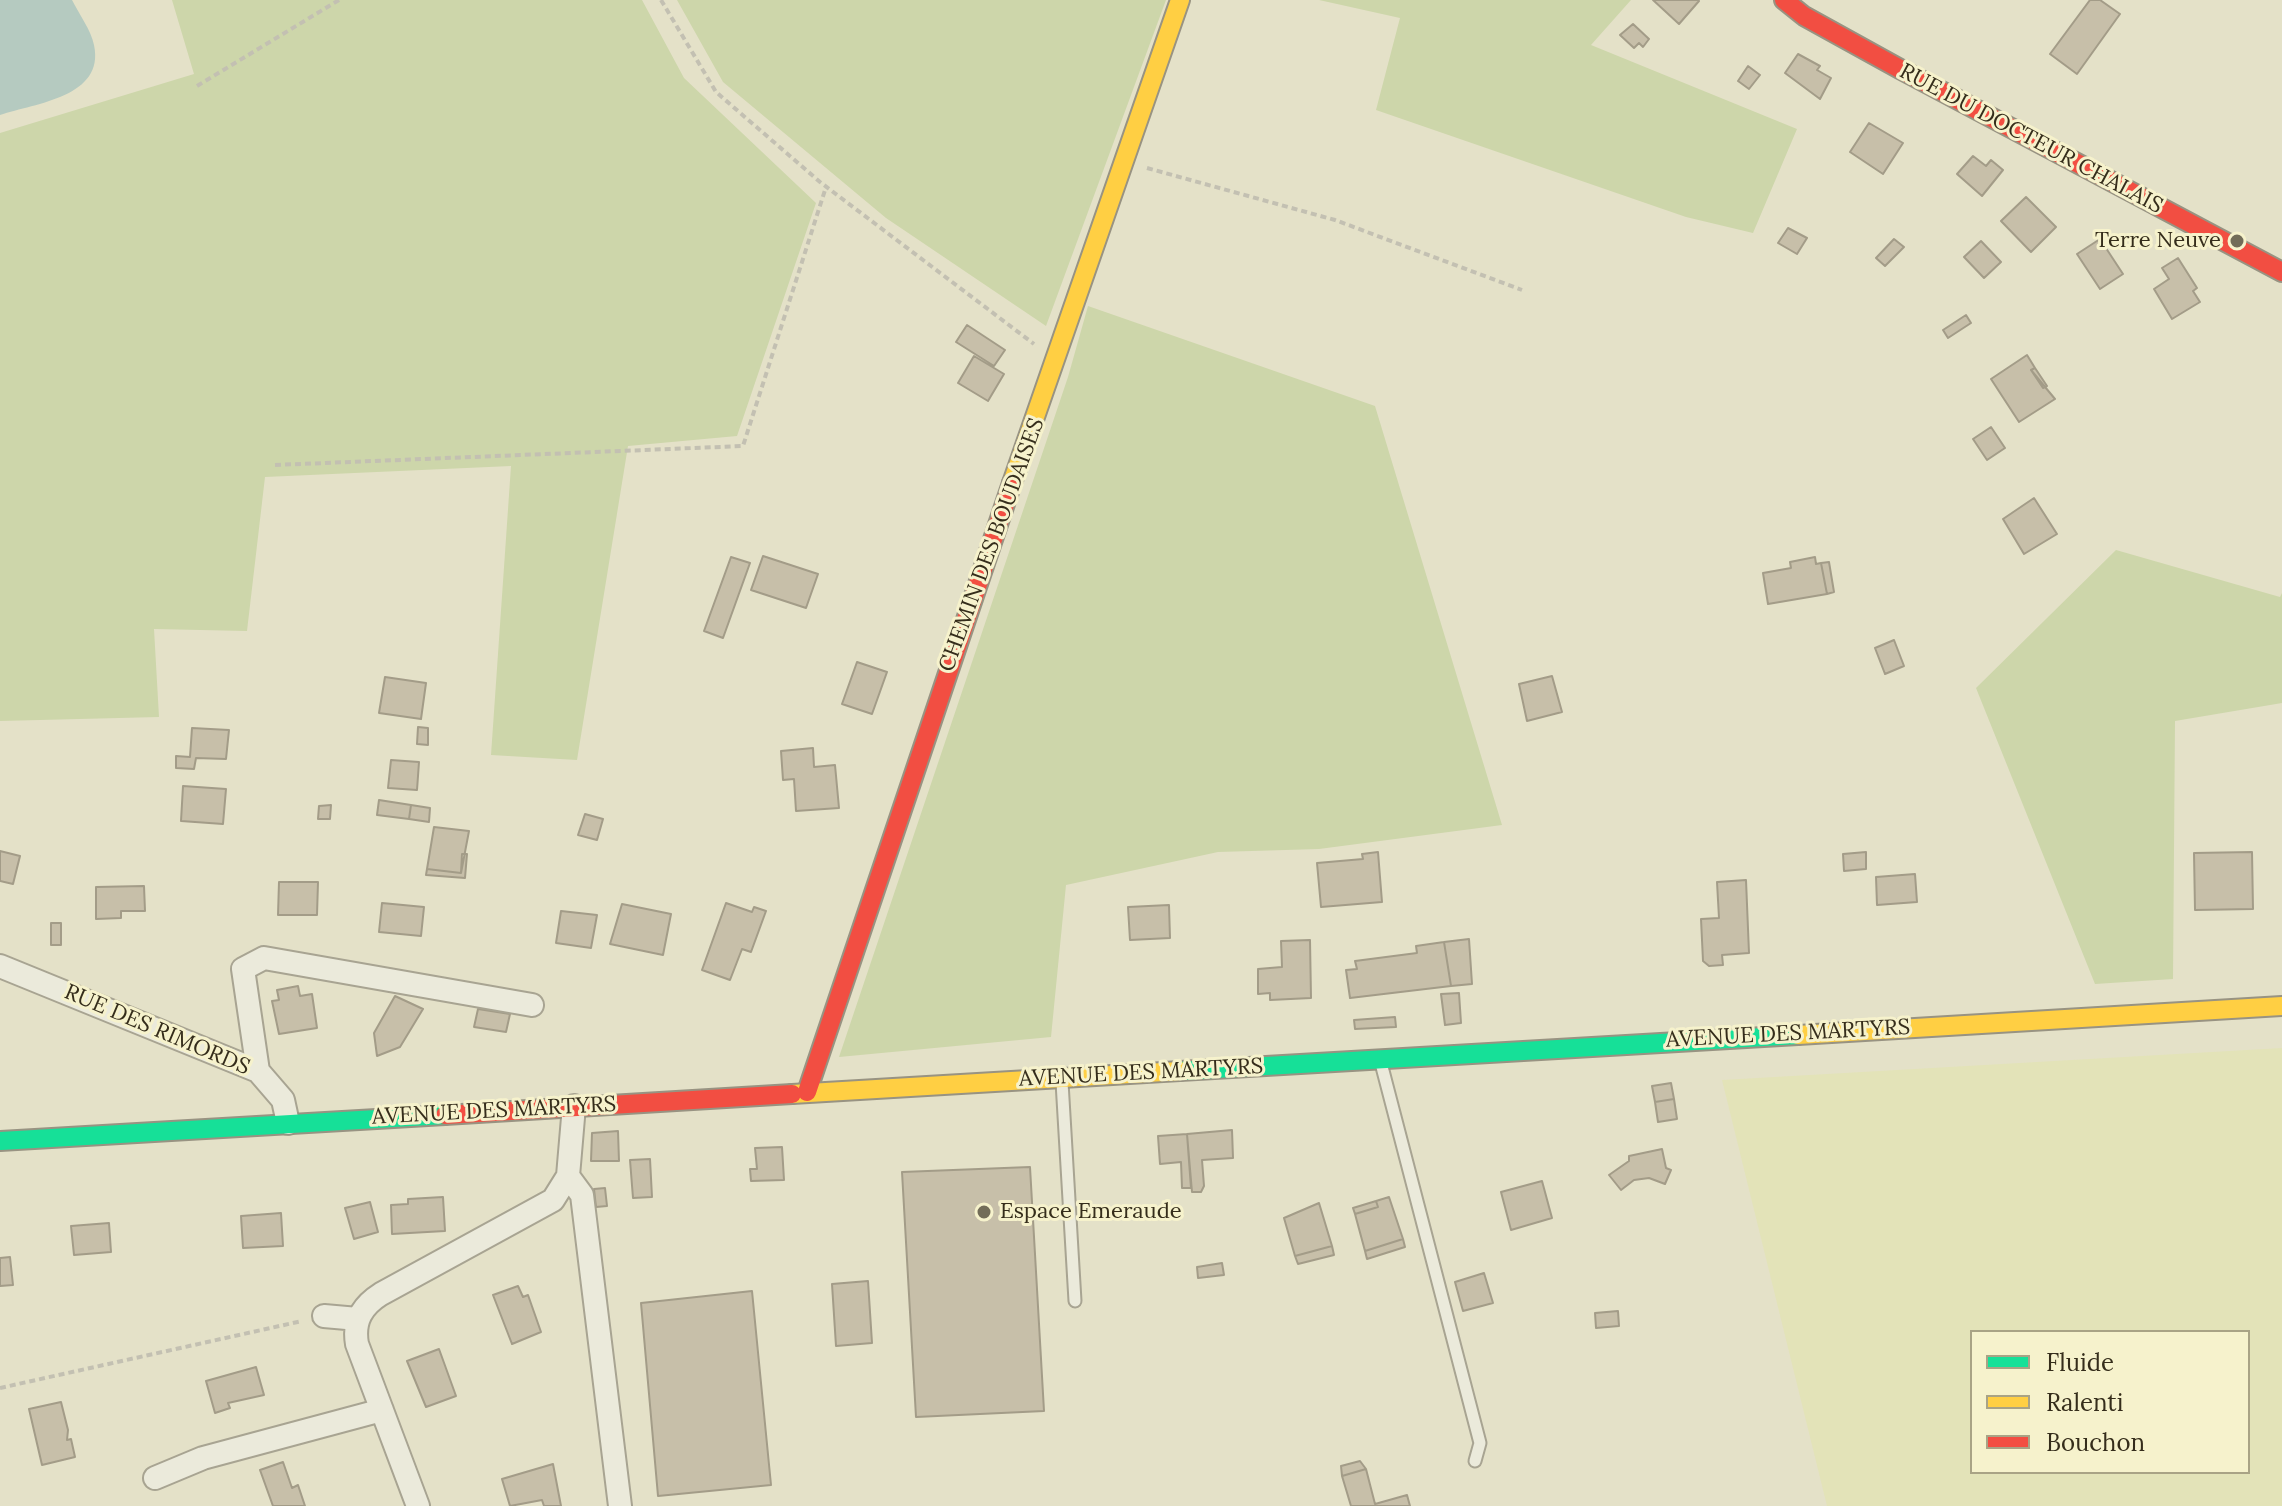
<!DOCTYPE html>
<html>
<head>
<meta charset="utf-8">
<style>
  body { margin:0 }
  #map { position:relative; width:2282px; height:1506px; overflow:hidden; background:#e4e1c8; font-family:Lora,serif }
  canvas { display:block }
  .legend { position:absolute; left:1970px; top:1330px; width:280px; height:144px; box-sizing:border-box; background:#f6f2cc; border:2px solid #a9a385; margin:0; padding:10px 14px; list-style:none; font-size:24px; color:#352d1b }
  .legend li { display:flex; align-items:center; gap:16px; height:40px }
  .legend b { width:40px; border:2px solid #a9a385 }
</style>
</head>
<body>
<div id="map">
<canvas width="2282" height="1506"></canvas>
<ul class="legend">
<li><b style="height:10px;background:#16e098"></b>Fluide</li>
<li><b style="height:10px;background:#ffcf43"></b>Ralenti</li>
<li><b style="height:10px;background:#f24e42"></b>Bouchon</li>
</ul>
</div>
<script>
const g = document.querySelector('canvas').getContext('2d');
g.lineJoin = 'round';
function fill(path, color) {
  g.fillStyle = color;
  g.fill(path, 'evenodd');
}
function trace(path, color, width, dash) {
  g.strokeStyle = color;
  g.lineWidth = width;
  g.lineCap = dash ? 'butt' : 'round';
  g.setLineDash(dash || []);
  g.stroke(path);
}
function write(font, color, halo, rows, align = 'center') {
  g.font = font + ' Lora,serif';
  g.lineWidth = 6;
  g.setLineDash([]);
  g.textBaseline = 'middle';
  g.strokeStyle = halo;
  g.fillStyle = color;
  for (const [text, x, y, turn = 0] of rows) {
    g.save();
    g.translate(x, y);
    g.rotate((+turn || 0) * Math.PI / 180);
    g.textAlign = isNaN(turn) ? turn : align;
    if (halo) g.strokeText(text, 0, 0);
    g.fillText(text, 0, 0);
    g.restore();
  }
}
const farmland = new Path2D(`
  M2282,1048V1506H1827L1722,1080ZM1972,1332H2248V1472H1972Z`);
const green = new Path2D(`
  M172,0H642L684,78L816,203L737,436L628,446L577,760L491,755L511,466L265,477L247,631L154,629L159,717L0,721V133L194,74Z
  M677,0H1166L1046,326L886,218L723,82Z
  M1319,0H1631L1591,45L1797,129L1753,233L1686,217L1376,110L1400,18Z
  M1088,306L1375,406L1502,825L1319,849L1218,852L1066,885L1051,1037L839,1057L1068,377Z
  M2116,550L2280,597L2282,593V703L2175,721L2173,979L2095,984L1976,688Z`);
const water = new Path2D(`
  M0,0H72C79,14 91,30 94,45C105,97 36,103 0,115Z`);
const building = new Path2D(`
  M1653,0H1698L1699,1L1679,24Z
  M2090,0H2100L2120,14L2077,74L2050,54Z
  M1633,24L1649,39L1643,47L1639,43L1634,48L1620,35Z
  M1798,54L1820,66L1817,70L1831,78L1820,99L1785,73Z
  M1748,66L1760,75L1749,89L1738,81Z
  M1869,123L1903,143L1883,174L1850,152Z
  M1973,156L1986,166L1991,160L2003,170L1982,196L1957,174Z
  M2026,197L2056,227L2031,252L2001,221Z
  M1788,228L1807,238L1797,254L1778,243Z
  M1894,239L1904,247L1885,266L1876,258Z
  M2100,239L2123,274L2100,289L2077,254Z
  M1981,241L2001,262L1984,278L1964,257Z
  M2178,258L2197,288L2193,291L2200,302L2172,319L2154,289L2169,279L2162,268Z
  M1966,315L1971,323L1948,338L1943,330Z
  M967,325L1005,350L994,366L956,342Z
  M2027,355L2035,368L2031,370L2055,399L2019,422L1991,379Z
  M974,356L1004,374L988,401L958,383Z
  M2035,368L2047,386L2043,388L2031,370Z
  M1991,427L2005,448L1987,460L1973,439Z
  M2034,498L2057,534L2024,554L2003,519Z
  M763,556L818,574L806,608L751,590Z
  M731,557L750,563L723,638L704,631Z
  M1815,557L1816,564L1821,563L1827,594L1768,604L1763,573L1791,568L1790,562Z
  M1829,562L1834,592L1827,594L1821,563Z
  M1894,640L1904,666L1885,674L1875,648Z
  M857,662L887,672L872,714L842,704Z
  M1552,676L1562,712L1527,721L1519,684Z
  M385,677L426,683L421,719L379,713Z
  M418,727L428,728V745L417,744Z
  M192,728L229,730L226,759L196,758L194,769L176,768V756L190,757Z
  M813,748L814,767L835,765L839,808L796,811L794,779L783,780L781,751Z
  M391,760L419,762L417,790L388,788Z
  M183,786L226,789L223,824L181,821Z
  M379,800L411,805L409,819L377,815Z
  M331,805L330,819H318L319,806Z
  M411,805L430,808L429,822L409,819Z
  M585,814L603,819L597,840L578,835Z
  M434,827L469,831L461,873L427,869Z
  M0,851L20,856L13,884L0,881Z
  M1378,852L1382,902L1321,907L1317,863L1363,859L1362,854Z
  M1866,852V869L1844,871L1843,854Z
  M2252,852L2253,909L2195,910L2194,853Z
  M462,854H467L465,878L426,875L427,869L461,873Z
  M1915,874L1917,902L1877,905L1876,877Z
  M1746,880L1749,953L1722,955L1723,965L1709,966L1703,961L1701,919L1719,918L1717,882Z
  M279,882H318L317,915H278Z
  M144,886L145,911H121V918L96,919V887Z
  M382,903L424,907L421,936L379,932Z
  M726,903L752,912L754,907L766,911L751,952L742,949L730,980L702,970Z
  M622,904L671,914L663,955L610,944Z
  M1169,905L1170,938L1130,940L1128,907Z
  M561,911L597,915L591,948L556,943Z
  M51,923H61V945H51Z
  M1469,939L1472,984L1451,986L1444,942Z
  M1310,940L1311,998L1270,1000V993L1258,994V969L1282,967L1281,941Z
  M1444,942L1451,986L1350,998L1346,970L1357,969L1355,961L1417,953L1416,946Z
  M298,986L300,996L312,994L317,1028L279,1034L272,1001L279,1000L277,990Z
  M1459,993L1461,1023L1445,1025L1441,994Z
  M395,996L423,1009L400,1047L377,1056L374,1033Z
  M478,1009L510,1014L506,1032L474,1027Z
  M1395,1017L1396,1027L1355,1029L1354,1020Z
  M1671,1083L1674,1099L1655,1102L1652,1086Z
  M1674,1099L1677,1119L1658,1122L1655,1102Z
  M1232,1130L1233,1158L1202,1160L1204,1186L1201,1192H1192L1187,1134Z
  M618,1131L619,1161H591L592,1133Z
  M1187,1134L1191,1188H1182L1181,1162L1160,1164L1158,1136Z
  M782,1147L784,1180L751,1181L750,1169H757L755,1148Z
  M1662,1149L1666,1168L1671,1170L1665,1184L1649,1178L1634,1180L1621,1190L1609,1175L1629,1161V1156Z
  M650,1159L652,1197L633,1198L630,1160Z
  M1030,1167L1044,1411L916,1417L902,1172Z
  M1542,1181L1552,1218L1511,1230L1501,1192Z
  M605,1188L607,1206L596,1207L594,1189Z
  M443,1197L445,1231L392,1234L391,1205L408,1204V1199Z
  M1389,1197L1403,1239L1365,1251L1355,1214L1378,1207L1376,1201Z
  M1376,1201L1378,1207L1355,1214L1353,1208Z
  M370,1202L378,1232L354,1239L345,1208Z
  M1319,1203L1332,1246L1295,1256L1284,1218Z
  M281,1213L283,1246L243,1248L241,1216Z
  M109,1223L111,1252L74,1255L71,1226Z
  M1403,1239L1405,1247L1367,1259L1365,1251Z
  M1332,1246L1334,1255L1298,1264L1295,1256Z
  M10,1257L13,1285L0,1286V1258Z
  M1222,1263L1224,1275L1198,1278L1197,1267Z
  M1484,1273L1493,1303L1463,1311L1455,1282Z
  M868,1281L872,1343L836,1346L832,1284Z
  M518,1286L523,1297L528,1295L541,1332L512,1344L493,1295Z
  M752,1291L771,1485L658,1496L641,1303Z
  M1618,1311L1619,1326L1596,1328L1595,1313Z
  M439,1349L456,1396L426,1407L407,1361Z
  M256,1367L264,1395L228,1403L230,1408L215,1413L206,1381Z
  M61,1402L68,1430L67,1440L71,1439L75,1457L42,1465L29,1409Z
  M1360,1461L1366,1469L1342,1476L1341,1466Z
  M283,1462L292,1488L298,1485L305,1506H273L260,1470Z
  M553,1464L561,1506H544L542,1500L510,1506L502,1479Z
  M1366,1469L1375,1504L1407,1495L1410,1506H1351L1342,1476Z`);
const path = new Path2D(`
  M661,0L716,92L820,182L1034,344
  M197,86L339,0
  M1147,168L1335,220L1522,290
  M275,465L743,446L826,187
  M0,1388L302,1321`);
const lane = new Path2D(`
  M1381,1063L1480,1443L1475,1461
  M1062,1082L1075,1301`);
const street = new Path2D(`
  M0,966L258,1071L283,1100L288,1123
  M258,1071L243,969L264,958L532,1005
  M568,1176L582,1195L620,1506
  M324,1316L358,1319
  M155,1478L203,1458L382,1410
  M418,1506L357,1344C353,1321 362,1306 381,1294L553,1200L568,1176L574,1106`);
const fast = new Path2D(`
  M1180,1071L1798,1035
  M0,1141L445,1115`);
const slow = new Path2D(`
  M1012,483L1180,0
  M1798,1035L2282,1006
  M792,1094L1180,1071`);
const jam = new Path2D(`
  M1784,0L1804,16L1900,69L2282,272
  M807,1092L1012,483
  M445,1115L792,1094`);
const markers = [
  [2237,241,8,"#726c58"],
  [984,1212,8,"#726c58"]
];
const streetNames = [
  ["RUE DU DOCTEUR CHALAIS",2031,139,28],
  ["CHEMIN DES BOUDAISES",992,545,-70],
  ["RUE DES RIMORDS",157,1030,23],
  ["AVENUE DES MARTYRS",1788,1034,-3],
  ["AVENUE DES MARTYRS",1141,1073,-3],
  ["AVENUE DES MARTYRS",494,1111,-3]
];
const poiNames = [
  ["Terre Neuve",2221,241],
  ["Espace Emeraude",1000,1212,"left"]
];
fill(farmland, '#e3e3b8');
fill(green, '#cdd6aa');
fill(water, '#b5cac0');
fill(building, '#c7bfa9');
trace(building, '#a39c88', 2);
trace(lane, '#a8a492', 15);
trace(street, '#a8a492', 26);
trace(fast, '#989382', 22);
trace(slow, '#989382', 22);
trace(jam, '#989382', 22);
trace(path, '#c3c0b2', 4, [6, 4]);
trace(lane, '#ebeadb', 11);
trace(street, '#ebeadb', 22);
trace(fast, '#16e098', 18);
trace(slow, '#ffcf43', 18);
trace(jam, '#f24e42', 18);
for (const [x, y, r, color] of markers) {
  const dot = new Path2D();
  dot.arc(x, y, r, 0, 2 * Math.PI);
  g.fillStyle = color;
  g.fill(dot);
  trace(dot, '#f6f2cc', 3);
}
write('22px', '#352d1b', '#f6f2cc', streetNames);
write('22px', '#352d1b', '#f6f2cc', poiNames, 'right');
</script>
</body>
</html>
